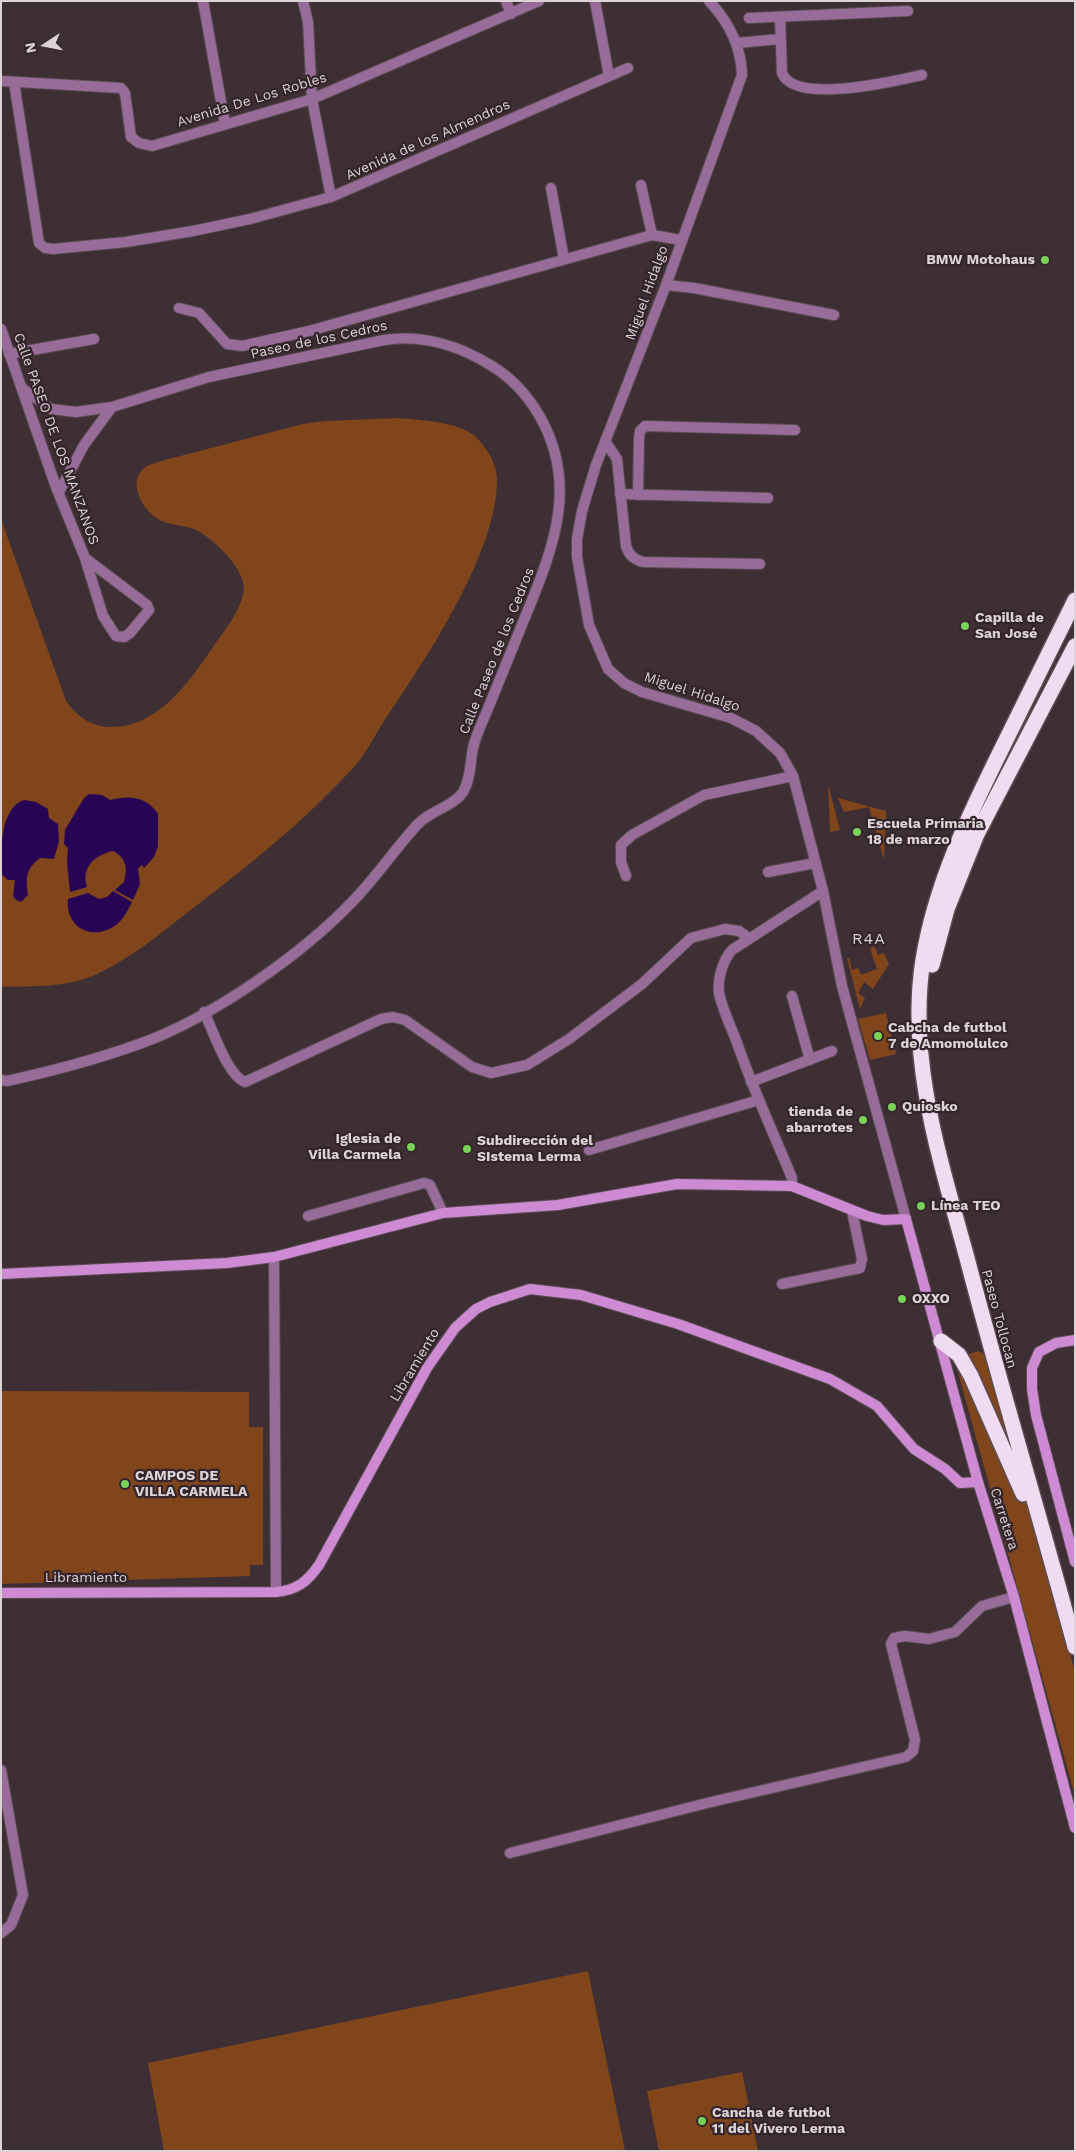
<!DOCTYPE html>
<html>
<head>
<meta charset="utf-8">
<style>
  body { margin:0 }
  #map { position:relative; width:1076px; height:2152px; overflow:hidden; background:#3e2f35; font-family:"Work Sans",sans-serif }
  canvas { display:block }
  .frame { position:absolute; inset:0; border:2px solid #dcd3d6; pointer-events:none }
  .north { position:absolute; left:20px; top:20px; width:50px; height:50px; -webkit-text-stroke:4px #33252b; paint-order:stroke; rotate:259deg; font-size:14px; font-weight:700; line-height:20px; text-align:center; color:#dcd3d6 }
  .north::after { content:''; display:block; margin:auto; width:18px; height:22px; background:#dcd3d6; clip-path:polygon(50% 0,100% 100%,50% 72%,0 100%) }
</style>
</head>
<body>
<div id="map">
<canvas width="1076" height="2152"></canvas>
<div class="frame"></div>
<div class="north">N</div>
</div>
<script>
const g = document.querySelector('canvas').getContext('2d');
g.lineJoin = 'round';
function fill(path, color) {
  g.fillStyle = color;
  g.fill(path, 'evenodd');
}
function trace(path, color, width, dash) {
  g.strokeStyle = color;
  g.lineWidth = width;
  g.lineCap = dash ? 'butt' : 'round';
  g.setLineDash(dash || []);
  g.stroke(path);
}
function write(font, color, halo, rows, align = 'center') {
  g.font = font + ' "Work Sans",sans-serif';
  g.lineWidth = 4.5;
  g.setLineDash([]);
  g.textBaseline = 'middle';
  g.strokeStyle = halo;
  g.fillStyle = color;
  for (const [text, x, y, turn = 0] of rows) {
    g.save();
    g.translate(x, y);
    g.rotate((+turn || 0) * Math.PI / 180);
    g.textAlign = isNaN(turn) ? turn : align;
    if (halo) g.strokeText(text, 0, 0);
    g.fillText(text, 0, 0);
    g.restore();
  }
}
const green = new Path2D(`
  M399,418C419,420 456,422 472,434C485,444 497,463 497,479C498,551 426,659 386,718C376,733 367,752 355,766C306,820 249,865 192,909C162,932 132,958 97,974C67,988 34,986 1,987V519L66,701C93,741 139,730 170,701C187,685 202,663 215,644C227,627 242,609 244,588C244,568 212,537 194,529C181,524 167,526 155,517C141,507 128,482 144,468C149,464 159,462 165,460L303,424L325,421Z
  M828,784L840,830L830,832Z
  M838,798L886,811L884,860L869,807L844,812Z
  M874,946L878,955L884,953L889,964L873,989L864,982L858,993L865,998L860,1009L847,958H849L852,970L858,968L861,975L877,969L870,949Z
  M886,1013L896,1054L870,1060L858,1019Z
  M979,1351L987,1356L1040,1529L1075,1673V1796L957,1369L966,1355Z
  M1,1391L249,1392V1427H263V1565H250V1576L1,1584Z
  M588,1971L625,2151H164L148,2063Z
  M742,2072L758,2151H659L647,2091Z`);
const water = new Path2D(`
  M89,794L102,795L110,800C128,795 147,796 158,814V846L154,857L146,866L144,868L142,865L138,868L140,884L133,900L115,890L124,882C128,868 126,858 113,851C94,855 81,868 87,887L70,892L67,862L68,848L64,844L65,830L84,798Z
  M24,800L36,802L48,809L49,818L58,824L59,841L54,859L40,858C25,869 26,879 28,895L21,902L16,900L13,896L15,880H8L1,874C1,849 0,808 24,800Z
  M113,891L132,902C128,910 123,920 116,925C93,942 65,928 68,899L88,893L99,899L107,897Z`);
const street = new Path2D(`
  M203,1L225,124
  M303,1L308,22L312,99L331,197
  M506,1L511,14
  M595,1L609,76
  M709,1C729,22 741,46 742,75L666,285L596,465L582,511L577,539V557L589,625L608,669L624,683L642,692L731,718L756,731L780,753L793,776L823,891L842,986L906,1219
  M780,17L782,73C795,105 895,81 922,75
  M749,18L908,11
  M737,43L780,39
  M1,81L121,88L125,93L131,137L139,143L152,146L312,99L539,1
  M14,82L39,243L45,248L53,249L126,242L193,231L250,219L331,197L628,68
  M641,185L652,235
  M551,188L564,259
  M666,285L694,288L834,315
  M179,308L199,313L227,344L242,346L309,331L652,235L681,240
  M1,329L56,487L85,558L103,616L116,636L124,637L130,633L149,610L147,605L85,558
  M9,354L94,339
  M605,441L617,459L626,546C629,556 634,559 643,562L760,564
  M59,492L84,445L112,407
  M620,494L768,498
  M638,495L639,438L640,431L645,426L795,430
  M768,872L815,863
  M626,876L621,862V845L632,835L704,795L793,776
  M792,996L810,1060
  M204,1012C213,1030 227,1075 245,1082L381,1019L393,1017L405,1020L472,1067L491,1073L527,1065L569,1039L642,984L691,938L725,929L739,931L749,938
  M1,1080L7,1081C57,1070 107,1057 155,1038C220,1011 302,954 351,903C375,879 394,850 417,825C429,811 453,807 463,792C471,779 470,762 473,748C476,735 482,723 487,711C501,677 514,644 528,610C555,544 578,482 539,415C527,395 512,378 492,366C460,346 422,334 384,340L209,377L112,407L76,412L51,409L22,388
  M751,1082L832,1051
  M589,1150L759,1100
  M792,1186V1178C773,1132 752,1087 736,1040C730,1025 722,1008 719,993C717,979 723,960 732,950L823,891
  M308,1216L424,1183L430,1185L443,1213
  M274,1257L276,1592
  M782,1284L860,1268L862,1259L852,1211
  M1,1770L23,1895L11,1925L1,1933
  M510,1853L707,1803L906,1757L913,1751L915,1740L891,1644L894,1638L905,1636L929,1639L955,1632L982,1606L1014,1597`);
const secondary = new Path2D(`
  M1,1274L227,1263L274,1257L443,1213L558,1205L677,1184L792,1186L867,1216L883,1220L906,1219L978,1482L1014,1597L1075,1828
  M1075,1340L1056,1343L1039,1352L1032,1368V1389L1036,1415L1075,1562
  M1,1593L276,1592C297,1590 307,1582 319,1565L427,1368L455,1328L476,1309L490,1302L530,1289L581,1295L678,1324L830,1379L877,1406L914,1449L945,1469L960,1483L978,1482`);
const highway = new Path2D(`
  M1075,600C1053,645 1031,689 1009,734C973,807 936,879 923,960C907,1061 941,1162 967,1258C1001,1389 1040,1517 1075,1647
  M932,965L947,909L977,834L1075,646
  M941,1341L959,1355L971,1376L1023,1494`);
const markers = [
  [1045,260,5,"#7ad157"],
  [965,626,5,"#7ad157"],
  [857,832,5,"#7ad157"],
  [878,1036,5,"#7ad157"],
  [892,1107,5,"#7ad157"],
  [863,1120,5,"#7ad157"],
  [411,1147,5,"#7ad157"],
  [467,1149,5,"#7ad157"],
  [921,1206,5,"#7ad157"],
  [902,1299,5,"#7ad157"],
  [125,1484,5,"#7ad157"],
  [702,2121,5,"#7ad157"]
];
const streetNames = [
  ["Avenida De Los Robles",252,100,-17],
  ["Avenida de los Almendros",428,140,-24],
  ["Miguel Hidalgo",647,293,-70],
  ["Paseo de los Cedros",319,340,-12],
  ["Calle PASEO DE LOS MANZANOS",56,439,70],
  ["Calle Paseo de los Cedros",497,651,-68],
  ["Miguel Hidalgo",692,692,18],
  ["Paseo Tollocan",999,1319,75],
  ["Libramiento",415,1365,-59],
  ["Carretera",1004,1519,72],
  ["Libramiento",86,1578]
];
const poiNames = [
  ["BMW Motohaus",1035,260,"right"],
  ["Capilla de",975,618],
  ["San José",975,634],
  ["Escuela Primaria",867,824],
  ["18 de marzo",867,840],
  ["Cabcha de futbol",888,1028],
  ["7 de Amomolulco",888,1044],
  ["Quiosko",902,1107],
  ["tienda de",853,1112,"right"],
  ["abarrotes",853,1128,"right"],
  ["Iglesia de",401,1139,"right"],
  ["Villa Carmela",401,1155,"right"],
  ["Subdirección del",477,1141],
  ["SIstema Lerma",477,1157],
  ["Línea TEO",931,1206],
  ["OXXO",912,1299],
  ["CAMPOS DE",135,1476],
  ["VILLA CARMELA",135,1492],
  ["Cancha de futbol",712,2113],
  ["11 del Vivero Lerma",712,2129]
];
const quarterNames = [
  ["R4A",869,939]
];
fill(green, '#81451c');
fill(water, '#280454');
trace(street, '#5a4d52', 12);
trace(secondary, '#5a4d52', 12);
trace(highway, '#5a4d52', 18);
trace(street, '#976c99', 10);
trace(secondary, '#ce8ad3', 10);
trace(highway, '#f1dbf1', 15);
for (const [x, y, r, color] of markers) {
  const dot = new Path2D();
  dot.arc(x, y, r, 0, 2 * Math.PI);
  g.fillStyle = color;
  g.fill(dot);
  trace(dot, '#33252b', 2);
}
write('14px', '#dcd3d6', '#33252b', streetNames);
write('bold 14px', '#dcd3d6', '#33252b', poiNames, 'left');
g.letterSpacing = '1px';
write('16px', '#dcd3d6', '#33252b', quarterNames);
g.letterSpacing = '0px';
</script>
</body>
</html>
